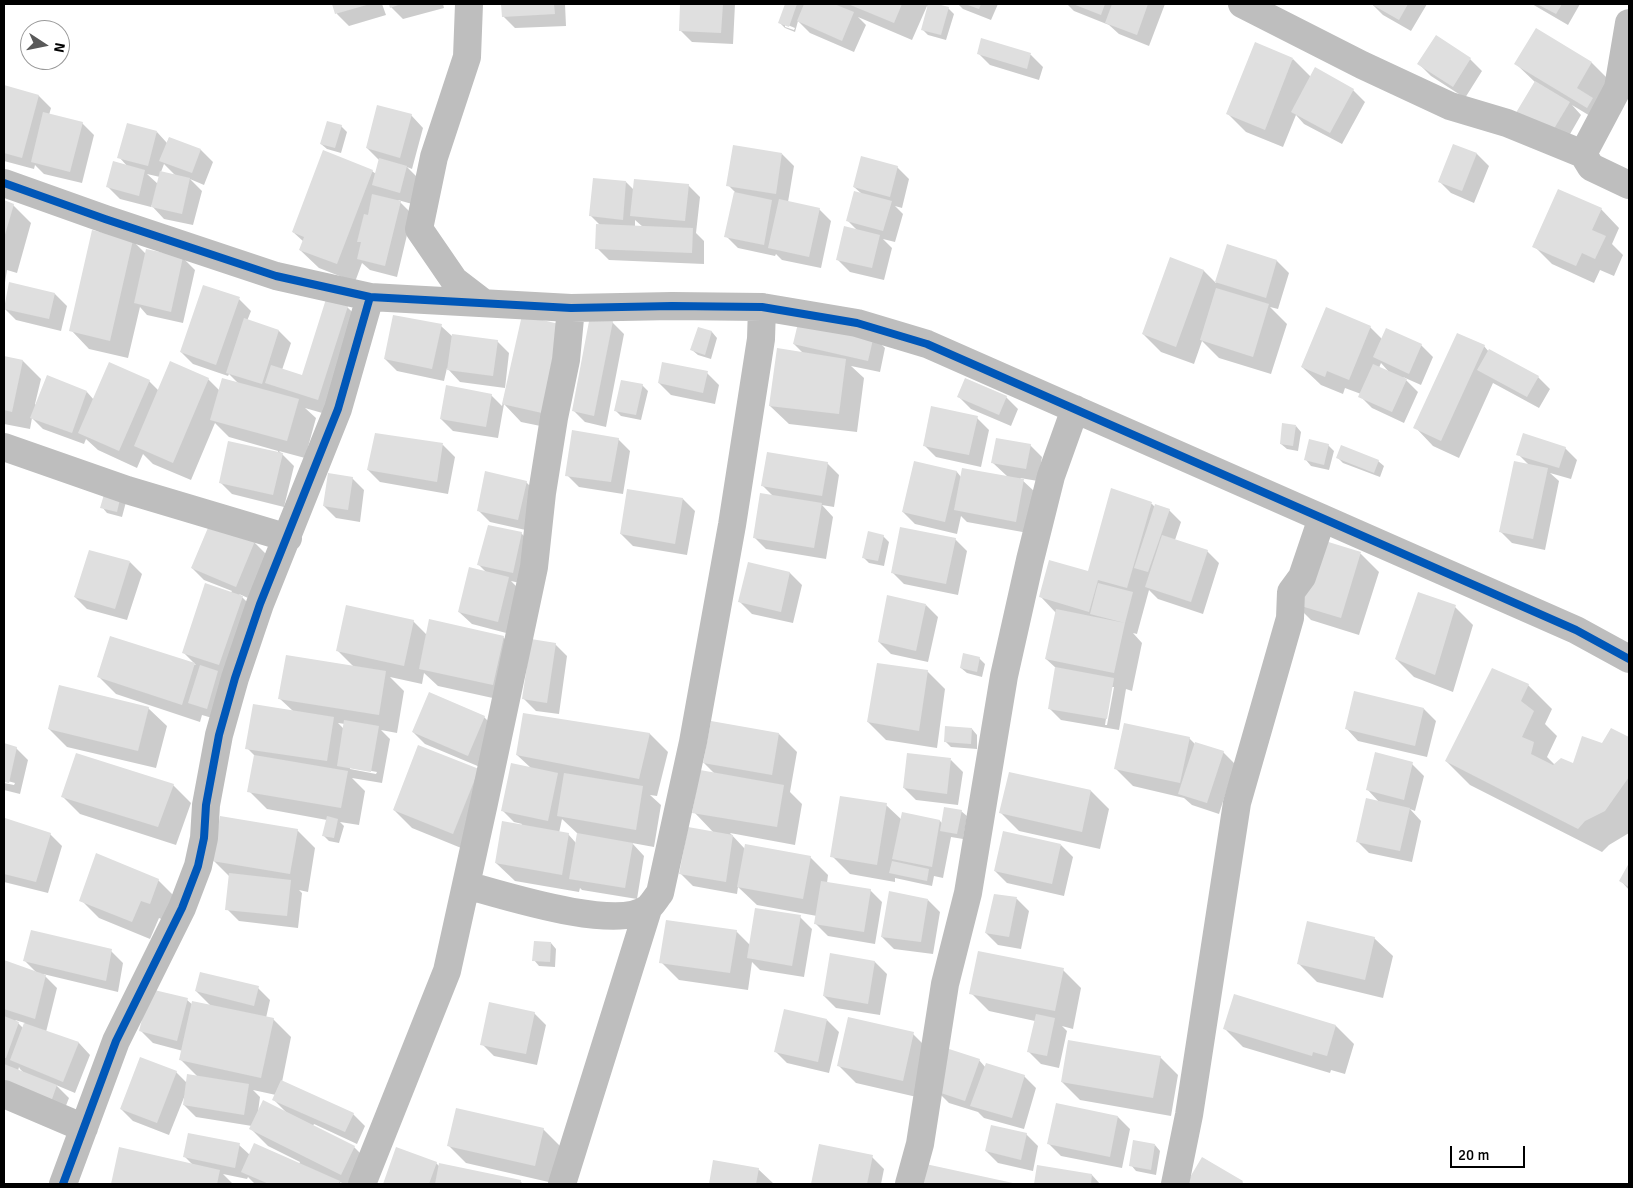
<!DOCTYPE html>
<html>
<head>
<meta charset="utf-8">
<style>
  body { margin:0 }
  #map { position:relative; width:1633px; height:1188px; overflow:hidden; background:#fff; font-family:Signika,sans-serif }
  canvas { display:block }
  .frame { position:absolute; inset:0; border:5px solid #000; pointer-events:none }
  .north { position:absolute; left:20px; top:20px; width:50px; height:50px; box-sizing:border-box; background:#fff; border:1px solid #999; border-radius:50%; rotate:101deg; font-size:14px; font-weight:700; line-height:20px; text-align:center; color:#000 }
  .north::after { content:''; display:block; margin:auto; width:18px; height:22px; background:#595959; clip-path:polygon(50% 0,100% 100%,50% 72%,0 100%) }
  .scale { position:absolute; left:1450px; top:1146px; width:75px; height:22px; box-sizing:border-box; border:2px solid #000; border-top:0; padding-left:6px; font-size:15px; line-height:18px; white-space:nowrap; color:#000; -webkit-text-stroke:4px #fff; paint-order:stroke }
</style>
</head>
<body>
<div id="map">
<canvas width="1633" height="1188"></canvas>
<div class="frame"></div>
<div class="north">N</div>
<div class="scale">20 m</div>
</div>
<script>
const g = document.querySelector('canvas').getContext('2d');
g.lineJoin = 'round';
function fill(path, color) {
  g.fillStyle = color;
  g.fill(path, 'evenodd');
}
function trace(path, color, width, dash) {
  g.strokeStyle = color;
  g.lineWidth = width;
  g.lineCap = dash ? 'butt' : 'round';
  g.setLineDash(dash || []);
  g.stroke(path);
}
const shadow = new Path2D(`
  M334,4H382L386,15L349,26L337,14Z
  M390,4H443L444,8L403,19L391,7Z
  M502,4H565L566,26L515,28L503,16Z
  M682,4H735L733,44L692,42L680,30Z
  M786,4H927L929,6V4H933L948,8L954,14L946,40L928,35L922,29L928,7L927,6L912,40L858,17L866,25L854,52L810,33L798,21L795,32L785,28L780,23ZM785,24L795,28L794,30L785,27Z
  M958,4H998L991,20L963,9Z
  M1067,4H1165L1149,46L1119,34L1109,25L1074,11Z
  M1372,4H1427L1411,31L1383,15Z
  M1532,4H1580L1568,25Z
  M1537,30L1592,63L1610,81L1605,125L1572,105L1581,115L1562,148L1536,83L1516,64Z
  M982,40L1031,55L1043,67L1039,80L990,65L978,53Z
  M1293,59L1311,77L1353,90L1365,102L1342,144L1304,124L1296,115L1283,147L1246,132L1228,114Z
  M1470,59L1482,71L1465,98L1431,76L1419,64Z
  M4,86L39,96L51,108L49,115L82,123L94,135L82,183L44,174L35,165L34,169L4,161Z
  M411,115L423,128L412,169L407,167L419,179L412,204L398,200L412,214L397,277L370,270L362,263L355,282L319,268L300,250L304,242L293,232L372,171L376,174L380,161L367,148Z
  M341,126L347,132L341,153L327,149L321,144Z
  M157,132L167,143L169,138L201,150L213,162L204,185L190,179L202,191L193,225L164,219L151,205V207L120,199L108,187L128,167L119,157ZM164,164L175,175L161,172ZM147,174L160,177L158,184Z
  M1454,145L1477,154L1489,166L1474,203L1451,193L1439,181Z
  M782,154L794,166L788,202L819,209L831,221L821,268L782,260L776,254L775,256L738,248L726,236L735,192L728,185Z
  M897,167L909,179L902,208L895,206L903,214L895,242L883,239L892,248L884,280L850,272L838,260L858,231L848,221L862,194L854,187Z
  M626,182L634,190L688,185L700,197L696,233L704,241V264L609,260L597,248L600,225L591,216ZM635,220L643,227H635Z
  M4,202L13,205L31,223L17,273L7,270L4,289Z
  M1601,209L1619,228L1612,244L1623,255L1614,276L1600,270L1594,283L1552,264L1534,246Z
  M133,241L146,254L183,258L195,270L183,323L147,315L140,307L128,358L89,349L71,330Z
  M1228,246L1277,261L1289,273L1278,309L1270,307L1287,324L1271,374L1219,358L1202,341L1194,364L1161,352L1143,334L1171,259L1204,271L1216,283Z
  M55,294L67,306L61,331L16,320L4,308Z
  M239,299L251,311L247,321L279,331L291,343L282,370L303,377L347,307L366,325L336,417L305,408L316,418L305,458L279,451L294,466L284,507L232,494L220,482L278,453V451L229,437L215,423L191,480L153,464L143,454L137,468L98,450L86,439L84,444L43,429L32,418L30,429L4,424V357L23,361L41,379L35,404L36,405L87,392L94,400L149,381L159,391L208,379L219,390L239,384L229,374L228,376L193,364L181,352Z
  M523,317L560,430L521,422L504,404L498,438L453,431L441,419L491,395L502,406Z
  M612,322L624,334L606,427L585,422L573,410Z
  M441,326L453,337L497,341L509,353L505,388L460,382L447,368L444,381L397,371L385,359Z
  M1370,327L1382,339L1421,345L1433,357L1421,385L1403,377L1418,392L1404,423L1372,408L1360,396L1361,394L1345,388L1343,394L1321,385L1302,367ZM1381,363L1389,372L1379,368Z
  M699,328L712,332L717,338L711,359L698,355L692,350Z
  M873,336L885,348L880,372L851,366L864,378L857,432L789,424L770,406L804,354L794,344Z
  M1484,346L1489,352L1538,377L1550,389L1539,408L1493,383L1459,458L1433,446L1415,427Z
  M707,373L719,385L715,404L671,395L659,383Z
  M642,385L648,391L641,420L621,416L615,410Z
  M959,397H1006L1018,409L1011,426L971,409Z
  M977,418L989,430L981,467L936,457L924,445Z
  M1296,426L1301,432L1298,451L1287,449L1281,444Z
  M618,439L630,451L623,494L579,487L567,475Z
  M443,445L455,457L448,494L380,482L368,470Z
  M1030,445L1042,457L1038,481L1020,478L1035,492L1028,533L967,522L961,516L957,534L915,524L903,512L915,463L957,472L961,477H1008L993,463Z
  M1328,445L1334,451L1329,470L1311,466L1306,460Z
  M1565,448L1577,460L1571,479L1550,473L1559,481L1545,550L1512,543L1500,531L1529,465L1518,454Z
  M1338,458L1378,461L1384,466L1380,477L1343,463Z
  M827,463L839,475L834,507L822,505L833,517L826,559L766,549L754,537L774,497L762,485Z
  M352,478L364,490L360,522L336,518L324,506Z
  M526,482L538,494L530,531L490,522L478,510Z
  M1112,490L1152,504L1155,507L1169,510L1181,522L1175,540L1207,551L1219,563L1203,614L1158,599L1149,590L1137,634L1133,633L1142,643L1132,691L1126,689L1119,730L1061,720L1049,708L1056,668L1046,659L1056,613L1041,597L1089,573ZM1111,687H1114L1107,725H1105Z
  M106,493L126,502L122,517L107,513L102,507Z
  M683,499L695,511L687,555L633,546L621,534Z
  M521,533L533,545L524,584L511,581L520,590L510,634L472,624L459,612L486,572L478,564Z
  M883,536L889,542L884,566L869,563L863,557Z
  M955,539L967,551L958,595L904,584L892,572Z
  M254,542L266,554L248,598L239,594L260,615L219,720L202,715L200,722L116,694L98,676L111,637L196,665L184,653L232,591L204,580L192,568Z
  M1323,542L1361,554L1379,572L1359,635L1311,620L1293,602Z
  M130,562L142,574L127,620L87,609L75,597Z
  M749,563L790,573L802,585L793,623L752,614L740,602Z
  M926,605L938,617L928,662L891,654L879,642Z
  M1455,607L1473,625L1453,692L1414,677L1396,659Z
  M413,621L427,635L503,637L521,655L511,702L438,686L424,673L422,684L390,677L404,691L397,733L381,730L390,739L382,783L352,778L365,791L359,825L340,822L344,826L339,843L329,841L323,835L327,820L267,809L249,791L255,756L247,748L293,711L279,698L354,667L338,651ZM338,723L345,724L344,729ZM350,767L377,772L376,774L350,769Z
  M555,644L567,656L559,714L536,711L524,699Z
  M979,658L985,664L982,677L967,673L961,668Z
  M927,671L945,689L937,748L886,740L868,722Z
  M1528,685L1552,709L1545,724L1557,736L1547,757L1555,765L1574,764L1603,745L1625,737L1629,738V833L1609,845L1602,852L1470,785L1446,761Z
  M148,708L167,726L156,768L67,747L49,729Z
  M1424,709L1436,721L1427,757L1358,741L1346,728Z
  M524,715L650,734L668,752L657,796L650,795L661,805L654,847L632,843L644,856L637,899L582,890L580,888L579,892L515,881L496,863L522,824L514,822L502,810L531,768L517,755ZM562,819L578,834L576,843L568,834L559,833Z
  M484,717L496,729L480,767L425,744L413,732Z
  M972,729L977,735V749L951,747L945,741Z
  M779,734L797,752L790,792L802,804L795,845L730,833L745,849L810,857L828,875L827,883L870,890L882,902L875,944L828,936L816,924L817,916L757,905L738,887L737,894L693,886L681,874L714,833L694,812L715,774L704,763Z
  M1189,738L1195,744L1223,752L1235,764L1219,814L1192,805L1184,798L1133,786L1115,768Z
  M4,745L16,748L28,760L20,794L4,790V783L14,785L15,783L4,780Z
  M951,760L963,772L958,805L916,800L904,788Z
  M1412,764L1424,776L1415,811L1410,809L1421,821L1412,862L1369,853L1357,841L1380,803L1367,789Z
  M478,771L471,852L412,828L394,810Z
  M1010,773L1091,791L1109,809L1100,849L1019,831L1001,813Z
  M173,785L191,803L176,845L80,814L62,796Z
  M886,805L902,820L940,821L943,824L961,811L967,816L963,839L951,837L943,878L934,876L932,886L895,878V882L850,874L832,856Z
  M6,819L50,834L62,846L48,893L4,882V825Z
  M297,830L315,848L308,892L299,890L302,893L298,928L239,921L227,909L230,877L213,860Z
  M1061,845L1073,857L1064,896L1007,883L995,871Z
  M1629,866V890L1621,881Z
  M158,880L176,898L168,922L159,918L150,939L99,918L81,900Z
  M995,895L1017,899L1029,911L1021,949L998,945L986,933Z
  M928,900L940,912L933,954L894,949L882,937Z
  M800,917L812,929L804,977L760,970L752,962L748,990L679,980L661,962L736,931L750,945Z
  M1374,938L1393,956L1383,998L1317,982L1299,964Z
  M551,943L556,949L555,967L539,966L534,960Z
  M111,951L123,963L118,992L43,974L57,988L46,1032L79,1043L90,1055L75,1093L56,1085L69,1098L63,1113L4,1090L5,961L37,973L25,961ZM15,1020L25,1023L23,1028ZM19,1067L20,1069L25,1074L18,1071Z
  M831,955L875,962L887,974L880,1015L836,1008L824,996Z
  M1063,970L1081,988L1073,1029L1062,1026L1067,1031L1059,1068L1041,1064L1029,1052L1035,1021L989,1011L971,993Z
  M258,988L270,1000L266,1018L273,1019L291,1037L282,1082L353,1114L365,1126L357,1144L314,1124L313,1126L354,1147L372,1165L363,1184H344L340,1182L341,1184H255L248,1177L247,1179L223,1174L233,1184H112L120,1149L193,1165L185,1157L239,1145L250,1155L299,1164L300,1162L268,1146L250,1128L252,1126L196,1117L184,1105L185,1095L169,1135L133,1121L121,1109L176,1072L187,1083L198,1077L181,1060L183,1051L153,1043L141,1031L187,1000L193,1005L211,1006L196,991ZM253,1090L276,1095L274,1100L286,1112H258L260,1097Z
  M534,1013L546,1025L537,1065L494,1056L482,1044Z
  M827,1020L839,1032L829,1073L787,1063L775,1051Z
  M1336,1026L1354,1044L1345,1074L1331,1070L1330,1073L1243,1047L1225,1029Z
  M913,1034L931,1052L921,1098L856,1083L838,1065Z
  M1160,1057L1178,1075L1171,1116L1080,1100L1062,1082Z
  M979,1060L986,1068L1024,1076L1036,1088L1024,1129L984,1118L978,1112L949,1103L937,1091Z
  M1118,1117L1130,1129L1122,1168L1061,1156L1049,1144Z
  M543,1129L561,1147L553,1183L466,1163L448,1145Z
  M1026,1134L1038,1146L1033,1171L998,1163L986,1151Z
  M1155,1145L1160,1151L1156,1175L1136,1171L1131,1165Z
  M820,1146L872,1157L884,1169L881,1184H812Z
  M397,1149L436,1163L440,1167L520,1181L523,1184H384Z
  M1203,1158L1242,1182L1244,1184H1187Z
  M714,1162L758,1169L774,1184H710Z
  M922,1164L1011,1184H918Z
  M1038,1167L1092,1175L1100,1184H1035Z`);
const building = new Path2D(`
  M332,4H370L335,14Z
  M389,4H401L390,8Z
  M501,4H554L555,14L502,17Z
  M680,4H723L721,33L679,31Z
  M785,4H797L789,27L778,23Z
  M804,4H834L854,12L842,41L797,21Z
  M848,4H902L894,23Z
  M928,4H937L949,7L941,35L921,30Z
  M965,4H981L979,9Z
  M1073,4H1105L1101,15Z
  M1112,4H1148L1137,35L1105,23Z
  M1371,4H1408L1399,20Z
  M1537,4H1562L1556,14Z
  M1536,28L1592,62L1577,88L1593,98L1587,108L1514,64Z
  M1436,35L1471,58L1453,87L1417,64Z
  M981,38L1031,53L1027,69L977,54Z
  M1255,42L1293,58L1265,130L1226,114Z
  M1315,67L1354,89L1330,133L1291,112Z
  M1535,81L1570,102L1549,137L1514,116Z
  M4,85L39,95L22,158L4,153Z
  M377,105L412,114L400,158L366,148Z
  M43,112L83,122L70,172L31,162Z
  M327,121L342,125L335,148L320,144Z
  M127,123L157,131L148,166L117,158Z
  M169,137L201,149L192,173L159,161Z
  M1453,144L1477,153L1462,191L1438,182Z
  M733,145L782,153L776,194L726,186Z
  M323,150L373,170L337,264L299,250L304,237L292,232Z
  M861,156L898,166L890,197L853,187Z
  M379,158L407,166L400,193L372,185Z
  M113,161L145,170L139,196L106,187Z
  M160,171L190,178L182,214L151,207Z
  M593,178L626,181L623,220L589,216Z
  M634,179L689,184L685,221L630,216Z
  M1558,189L1602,208L1592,230L1606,236L1595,259L1582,253L1576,266L1532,247Z
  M854,191L892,201L883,231L846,221Z
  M734,192L772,200L764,245L724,237Z
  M372,194L401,201L385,266L357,259L361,242H357L364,214L368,215Z
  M779,199L820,208L809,257L768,248Z
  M4,200L14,204L4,238Z
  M596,224L693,228L692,253L595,249Z
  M844,226L880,235L872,268L836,260Z
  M92,230L133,240L110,341L69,331Z
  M1227,244L1277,260L1266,298L1215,282Z
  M146,249L183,257L171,312L134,303Z
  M1170,257L1204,270L1176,347L1142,334Z
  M9,282L55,293L49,319L4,309Z
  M203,285L240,297L216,365L180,352Z
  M1216,288L1269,304L1253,357L1200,340Z
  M326,299L348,306L318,400L265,383L271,365L302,375Z
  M1326,307L1371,326L1349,380L1327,371L1325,377L1301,367Z
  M393,315L442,324L432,369L384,359Z
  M522,315L563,325L542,413L502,404Z
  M590,316L613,321L594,416L572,411Z
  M244,318L279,330L262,384L226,373Z
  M799,319L874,335L868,361L793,344Z
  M698,327L712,331L705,355L690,350Z
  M1386,328L1422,344L1409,374L1373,357Z
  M1457,333L1485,345L1441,441L1413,428Z
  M452,334L498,340L493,376L447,370Z
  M777,348L846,359L839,414L769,406Z
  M1489,349L1539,376L1527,397L1477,370Z
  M4,356L23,360L12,412L4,410Z
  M170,361L209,378L173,463L134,446Z
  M109,362L150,380L119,451L78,433Z
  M662,362L708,371L703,393L658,383Z
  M1373,364L1407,379L1392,412L1358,397Z
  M47,375L87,391L72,433L30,418Z
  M222,378L299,399L287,441L210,420Z
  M965,378L1007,396L999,415L957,397Z
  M621,380L643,384L636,415L614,411Z
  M446,385L492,394L486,427L440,419Z
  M931,406L978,416L969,455L923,446Z
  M1282,423L1296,425L1293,446L1280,444Z
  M572,430L619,438L611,482L565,476Z
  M375,433L443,443L437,482L367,470Z
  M1523,433L1566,447L1559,468L1516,455Z
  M996,438L1031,444L1026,469L991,463Z
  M1309,439L1329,444L1324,465L1304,460Z
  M228,441L283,453L273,495L219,483Z
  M1341,445L1379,460L1374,473L1336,458Z
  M767,452L828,462L822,496L761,486Z
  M914,461L957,471L945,522L902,512Z
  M1514,461L1548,468L1533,539L1499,532Z
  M962,468L1024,479L1016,522L954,510Z
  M485,471L527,481L518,520L477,511Z
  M328,473L353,477L348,510L323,506Z
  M1111,488L1152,502L1127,588L1098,580L1089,612L1039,597L1049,560L1088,571Z
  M627,489L683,498L675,544L620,534Z
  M105,491L121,495L117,512L100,508Z
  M760,493L822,503L814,548L753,538Z
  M1155,504L1170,509L1148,572L1134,568Z
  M210,523L255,541L236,587L191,568Z
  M488,525L522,532L513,573L477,565Z
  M900,527L956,538L946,584L891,573Z
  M868,531L884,535L878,561L862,558Z
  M1162,535L1208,550L1191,602L1145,587Z
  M1322,540L1361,552L1341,618L1291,603Z
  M89,550L130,561L115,609L74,597Z
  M748,562L790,572L781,612L738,602Z
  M469,567L509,577L498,622L458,612Z
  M205,583L243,596L219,665L182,653Z
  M1098,583L1133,592L1125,623L1090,614Z
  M1418,592L1456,605L1435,675L1395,659Z
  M887,595L926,604L916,651L878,642Z
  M346,605L414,620L404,666L336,651Z
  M1056,609L1125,623L1114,673L1045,659Z
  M429,619L504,636L493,685L419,669Z
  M110,636L195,663L182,705L97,677Z
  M531,639L556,643L547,703L522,699Z
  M963,653L980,657L977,672L960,668Z
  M286,655L386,671L379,715L278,699Z
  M877,663L928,670L919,731L867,722Z
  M200,665L218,671L207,709L188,703Z
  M1055,667L1114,678L1107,719L1048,709Z
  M1492,668L1529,684L1521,701L1534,711L1522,737L1534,742L1531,754L1553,765L1561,758L1573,763L1582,736L1602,743L1611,728L1629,737V777L1605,811L1585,821L1578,829L1445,761Z
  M59,685L149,707L138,751L48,729Z
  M1354,691L1424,708L1415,746L1345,729Z
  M429,692L485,716L468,756L412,732Z
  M253,704L334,717L327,761L245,749Z
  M523,713L650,733L639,779L516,755Z
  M344,720L379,726L371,772L337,766Z
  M711,721L779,733L772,775L703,763Z
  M1124,723L1190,737L1180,783L1114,769Z
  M945,726L972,728L971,744L944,742Z
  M1195,742L1224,751L1207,803L1178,794Z
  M4,743L17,747L9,783L4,782Z
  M418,745L479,769L453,834L393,810Z
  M1375,752L1413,762L1404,800L1366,790Z
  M76,753L174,784L158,827L61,797Z
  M907,753L951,758L947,794L903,788Z
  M254,755L348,771L341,808L247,792Z
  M511,763L558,773L548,821L501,811Z
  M700,770L784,785L777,827L692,813Z
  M1009,772L1091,790L1082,832L999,813Z
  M564,773L643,786L636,830L557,816Z
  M840,796L887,803L877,865L830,857Z
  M1366,798L1410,808L1400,851L1356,842Z
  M944,807L962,810L957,834L940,831Z
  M902,812L940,820L932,867L892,859Z
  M220,816L298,829L290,874L212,861Z
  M327,816L338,819L334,838L322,836Z
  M5,818L51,833L36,882L4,874Z
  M502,821L569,833L562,875L495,863Z
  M688,827L733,835L726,882L679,874Z
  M1003,831L1061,844L1052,884L994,871Z
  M577,833L633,843L625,888L569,879Z
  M745,844L811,856L803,899L737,887Z
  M96,853L159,879L150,904L141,901L132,922L79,901Z
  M892,861L929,869L927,881L889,873Z
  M1629,863V887L1619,881Z
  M229,873L291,880L287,916L225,910Z
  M821,881L871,889L864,932L814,924Z
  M889,891L928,899L921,942L881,937Z
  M994,894L1017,897L1009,937L985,933Z
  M755,908L801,915L792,966L747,958Z
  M666,920L737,930L730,973L659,963Z
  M1307,921L1375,937L1365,980L1297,964Z
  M31,930L112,949L106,981L23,961Z
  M534,941L551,942L550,962L532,961Z
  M978,951L1064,968L1055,1011L969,994Z
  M830,953L875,961L868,1004L823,996Z
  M4,960L46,975L35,1019L4,1009Z
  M200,972L259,986L254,1006L195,991Z
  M150,989L188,998L177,1041L139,1031Z
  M1234,994L1336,1025L1327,1056L1313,1052L1312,1056L1223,1029Z
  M192,1001L274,1018L261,1078L179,1060Z
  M489,1002L535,1012L526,1054L480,1045Z
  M784,1009L827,1019L818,1062L774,1052Z
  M1036,1014L1055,1018L1047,1056L1027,1052Z
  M4,1016L19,1022L6,1058H4Z
  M848,1017L914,1032L903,1081L837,1066Z
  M24,1023L79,1042L63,1082L10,1060Z
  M1068,1040L1161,1056L1153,1098L1061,1082Z
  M949,1049L980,1059L965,1101L935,1091Z
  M140,1057L177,1071L157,1123L120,1109Z
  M986,1063L1025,1075L1012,1118L970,1106Z
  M4,1064L57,1085L51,1102L4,1083Z
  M187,1074L249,1084L244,1115L183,1105Z
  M281,1080L354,1113L345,1132L272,1100Z
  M263,1100L355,1146L341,1175L249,1129Z
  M1056,1103L1118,1116L1110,1157L1047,1144Z
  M456,1108L544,1128L535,1166L447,1146Z
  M991,1125L1027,1133L1021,1160L985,1151Z
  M188,1133L240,1143L235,1168L183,1157Z
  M1133,1140L1155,1144L1151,1170L1129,1166Z
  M254,1143L340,1181L338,1184H269L241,1172Z
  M819,1144L873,1155L867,1184H811Z
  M119,1147L220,1170L217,1184H111Z
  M396,1147L437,1162L429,1184H383Z
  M1202,1157L1243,1181L1241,1184H1186Z
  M713,1160L759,1168L756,1184H709Z
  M439,1163L521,1180L520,1184H435Z
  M921,1163L1013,1183V1184H916Z
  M1037,1165L1092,1174L1091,1184H1034Z`);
const minor = new Path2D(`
  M469,4L467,57L434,157L419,229L454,280L484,303
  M1242,4L1362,65L1450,106L1507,123L1583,154L1591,167L1629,185
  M1583,154L1618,88L1629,23
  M4,183L105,219L276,276L370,297L571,308L672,306L762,307L857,323L927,344L1576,630L1629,659
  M4,447L127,490L288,538
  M466,885C503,895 617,932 648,908C652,905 656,898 660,893L693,742L732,525L761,339L762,307
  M4,1094L84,1128
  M63,1184L116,1041L182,908L198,866L204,838L206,805L219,735L235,678L260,604L338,409L370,297
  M362,1184L447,971L484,803L534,567L542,493L554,418L566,360L571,308
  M562,1184L648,909
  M909,1184L920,1144L945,984L968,893L1004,676L1030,560L1051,476L1075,409
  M1175,1184L1189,1115L1237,803L1290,618L1291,592L1302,577L1322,518`);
const cycleway = new Path2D(`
  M4,183L105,219L276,276L370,297L571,308L672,306L762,307L857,323L927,344L1576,630L1629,659
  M63,1184L116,1041L182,908L198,866L204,838L206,805L219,735L235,678L260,604L338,409L370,297`);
fill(shadow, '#0003');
fill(building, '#dfdfdf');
trace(minor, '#bebebe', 28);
trace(cycleway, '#0057b8', 8);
</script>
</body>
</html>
